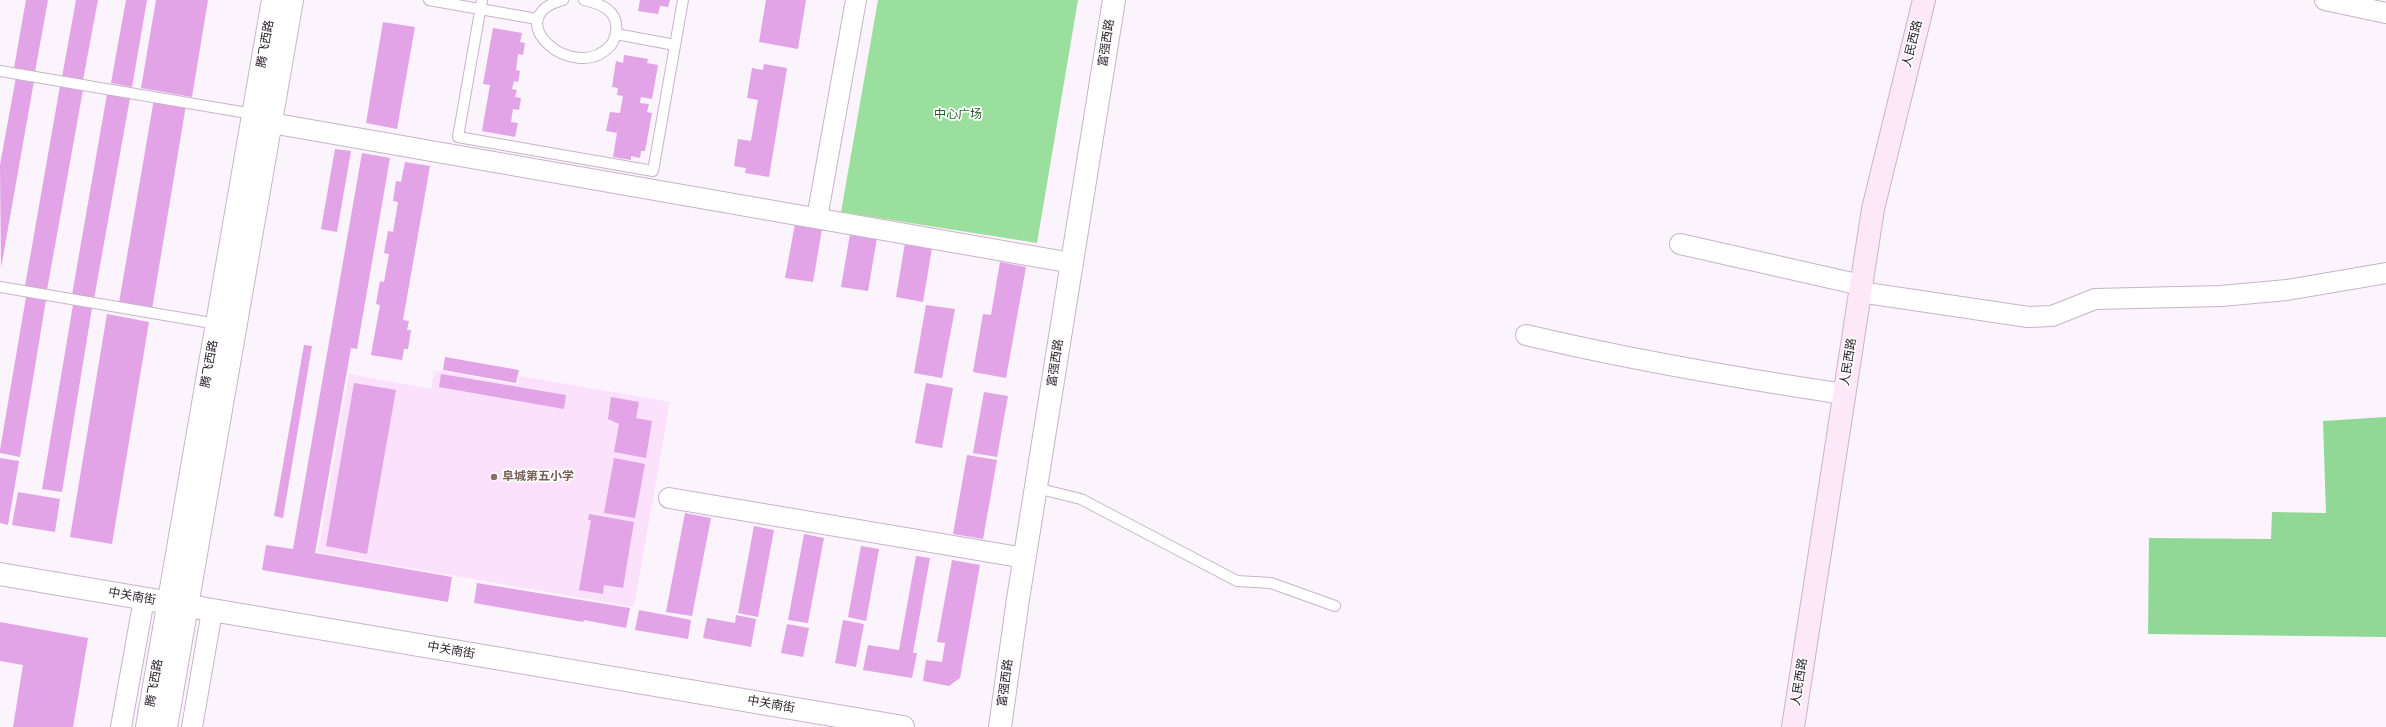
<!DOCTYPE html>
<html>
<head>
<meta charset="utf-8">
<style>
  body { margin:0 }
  canvas { display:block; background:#fcf4fd }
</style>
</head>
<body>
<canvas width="2386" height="727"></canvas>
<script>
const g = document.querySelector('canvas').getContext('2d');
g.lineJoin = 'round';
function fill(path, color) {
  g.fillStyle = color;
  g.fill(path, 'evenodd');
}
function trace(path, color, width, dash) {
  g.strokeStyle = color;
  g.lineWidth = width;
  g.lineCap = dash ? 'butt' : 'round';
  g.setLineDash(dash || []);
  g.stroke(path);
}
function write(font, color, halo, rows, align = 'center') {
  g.font = font + ' "Titillium Web","Noto Sans SC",sans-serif';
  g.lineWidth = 3.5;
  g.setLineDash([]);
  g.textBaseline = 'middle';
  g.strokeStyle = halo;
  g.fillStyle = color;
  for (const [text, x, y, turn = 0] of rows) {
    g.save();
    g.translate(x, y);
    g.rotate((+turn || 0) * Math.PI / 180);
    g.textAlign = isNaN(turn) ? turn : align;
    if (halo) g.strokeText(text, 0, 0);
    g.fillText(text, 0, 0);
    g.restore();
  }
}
const built = new Path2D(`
  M434,370L518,385L520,376L670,402L634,607L318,552L349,374L431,389Z`);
const green = new Path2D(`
  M878,0H1078L1037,243L841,212Z`);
const forest = new Path2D(`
  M2386,417V637L2148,634L2149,538L2271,539L2272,512L2326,513L2323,421Z`);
const building = new Path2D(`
  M26,0H48L35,72L14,68Z
  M76,0H98L83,80L62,77Z
  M126,0H147L132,87L111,83Z
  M156,0H208L192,97L141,88Z
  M640,0H670L668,7L660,6L658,14L638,11Z
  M766,0H806L798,49L759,42Z
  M383,22L415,27L397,129L366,123Z
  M493,28L522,33L520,42L525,43L523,55L518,54L516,70L520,71L518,82L514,81L512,89L517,90L515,97L521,98L519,110L513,109L511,122L518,123L515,137L482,131L490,85L483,84Z
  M624,55L648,59L647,63L658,65L652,99L641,97L640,103L649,104L647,112L652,113L645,151H641L640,158L631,156V160L613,157L617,133L606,131L610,112L620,113L623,96L617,95L618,88L612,87L616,61L623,63Z
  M764,64L787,68L769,177L745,173L746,168L734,166L738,139L751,141L758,100L747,98L752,68L763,70Z
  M16,77L34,81L1,268L0,165Z
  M60,86L83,90L47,290L25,286Z
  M107,94L130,98L94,299L72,295Z
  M154,99L186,105L152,309L119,303Z
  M335,149L351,151L337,232L321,229Z
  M362,153L390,158L357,349L351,348L315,553L452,577L448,602L262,570L266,545L293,549Z
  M405,162L430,166L403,320L409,321L407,330H411L408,349H404L402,360L371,355L380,305L376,304L380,281L384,282L389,254L384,253L388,231L393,232L398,202L393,201L396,181L401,182Z
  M795,224L822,229L813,282L785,278Z
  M850,234L877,238L868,291L841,287Z
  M905,243L932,248L923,302L896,297Z
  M1000,262L1026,267L1006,378L973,372L983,314L991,315Z
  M26,297L46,300L20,457L0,453V450Z
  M73,305L92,308L62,492L42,489Z
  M926,305L955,309L942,378L914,373Z
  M107,314L149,322L112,544L70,537Z
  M304,345L312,346L283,518L274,516Z
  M445,357L519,370L516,383L443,370Z
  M441,374L566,395L564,409L439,387Z
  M354,383L396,390L367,554L326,546Z
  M926,383L953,388L942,448L915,443Z
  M984,392L1008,396L997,457L973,453Z
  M611,397L639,402L636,418L652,421L646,458L614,452L619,424L608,419Z
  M967,455L997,460L983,539L953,534Z
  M0,458L19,461L8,525L0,523Z
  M614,458L645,464L635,518L604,513Z
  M18,492L60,499L55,532L12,525Z
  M685,513L711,518L692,616L666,612Z
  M589,514L634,522L623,588L604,585L603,594L579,590L591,520H588Z
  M754,526L774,530L758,617L738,613Z
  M804,534L824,538L808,623L788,620Z
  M861,546L879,549L866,621L848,617Z
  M916,556L930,558L913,653H917L912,678L863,670L868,645L899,650Z
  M952,560L980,565L960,678L949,686L923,681L926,660L942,662L945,643L937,642Z
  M477,583L630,608L626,628L584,620L583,622L474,603Z
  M639,610L691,620L688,639L635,630Z
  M736,615L756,619L751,647L703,638L707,618L735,623Z
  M843,620L864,624L856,667L835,663Z
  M0,622L88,638L73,727H13L23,665L0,661Z
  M787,624L809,628L803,657L781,653Z`);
const service = new Path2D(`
  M429,0L537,19
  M482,0L458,137L653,171L683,0
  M563,0C497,18 574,85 610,46C614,42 615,37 616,32C619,11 602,4 584,0
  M616,34L675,45
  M0,71L253,114
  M0,287L217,324
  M1036,488L1081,499L1237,581L1271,583L1335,606`);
const minor = new Path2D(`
  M2325,0L2386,13
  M271,123L1072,263
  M817,218L856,0
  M1680,244L1861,285
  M1860,292L2028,317L2052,316L2095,299L2221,296L2287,290L2386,273
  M1526,335C1631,360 1737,378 1844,394
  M669,498L1025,558
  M121,727L144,599
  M192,727L212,611`);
const tertiary = new Path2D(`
  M0,574L903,727
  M147,727L273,0
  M166,727L292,0
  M1000,727L1018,599L1114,0`);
const secondary = new Path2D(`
  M1793,727L1873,209L1924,0`);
const markers = [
  [494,477,4,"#8d6e63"]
];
const streetNames = [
  ["富强西路",1107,43,-81],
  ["腾飞西路",266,44,-80],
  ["人民西路",1913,44,-76],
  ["人民西路",1849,362,-81],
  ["富强西路",1056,363,-81],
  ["腾飞西路",210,364,-80],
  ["中关南街",132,597,10],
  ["中关南街",451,651,10],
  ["人民西路",1800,682,-81],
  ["腾飞西路",155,683,-80],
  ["富强西路",1006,683,-82],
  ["中关南街",771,705,10]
];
const parkNames = [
  ["中心广场",958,115]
];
const educationNames = [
  ["阜城第五小学",502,477]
];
fill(built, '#fbe1fc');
fill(green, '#9adf9e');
fill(forest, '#91d795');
fill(building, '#e2a3e7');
trace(service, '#c7b4c8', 12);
trace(minor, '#c7b4c8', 22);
trace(tertiary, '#c7b4c8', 24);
trace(secondary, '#c7b4c8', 24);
trace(service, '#fff', 10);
trace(minor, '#fff', 20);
trace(tertiary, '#fff', 22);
trace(secondary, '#fde8f7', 22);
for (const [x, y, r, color] of markers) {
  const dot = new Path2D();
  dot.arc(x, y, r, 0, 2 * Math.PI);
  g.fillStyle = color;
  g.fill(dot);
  trace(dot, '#fff', 1.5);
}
write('12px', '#271f27', '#fff', streetNames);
write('12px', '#1b6225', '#fff', parkNames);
write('bold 12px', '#785e54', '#fff', educationNames, 'left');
</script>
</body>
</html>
